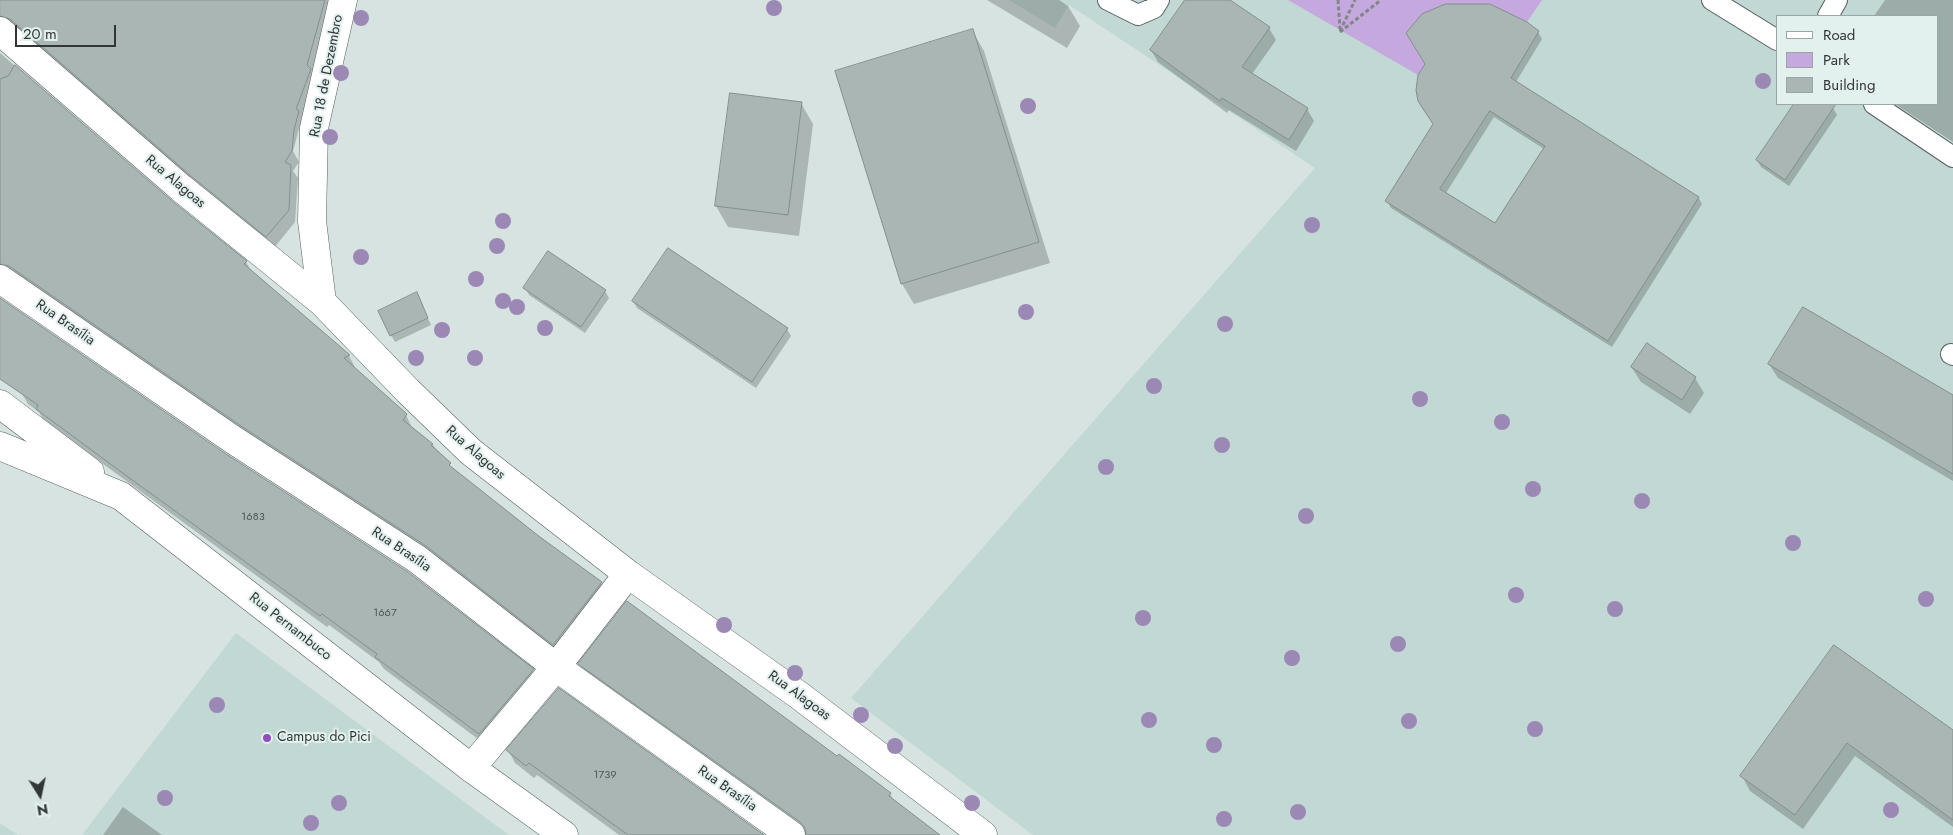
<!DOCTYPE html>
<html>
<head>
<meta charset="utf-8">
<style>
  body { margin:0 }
  #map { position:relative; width:1953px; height:835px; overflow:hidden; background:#d6e3e1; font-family:Jost,sans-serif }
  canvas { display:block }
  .legend { position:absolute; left:1776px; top:15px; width:162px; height:90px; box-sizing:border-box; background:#e3f1ee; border:1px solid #9ca6a4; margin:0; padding:6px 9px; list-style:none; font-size:15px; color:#313635 }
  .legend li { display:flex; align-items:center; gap:10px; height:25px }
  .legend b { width:25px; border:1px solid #9ca6a4 }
  .north { position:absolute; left:15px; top:770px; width:50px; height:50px; -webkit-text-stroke:4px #e3f1ee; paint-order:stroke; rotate:170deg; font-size:14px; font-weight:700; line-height:20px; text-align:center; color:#313635 }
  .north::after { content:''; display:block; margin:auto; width:18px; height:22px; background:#313635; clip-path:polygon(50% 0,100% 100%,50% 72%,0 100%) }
  .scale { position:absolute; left:15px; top:25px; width:101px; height:22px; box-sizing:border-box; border:2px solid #313635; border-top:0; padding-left:6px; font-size:15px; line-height:18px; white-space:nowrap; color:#313635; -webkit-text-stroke:4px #e3f1ee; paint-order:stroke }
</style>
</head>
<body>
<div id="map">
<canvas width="1953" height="835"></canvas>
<ul class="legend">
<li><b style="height:6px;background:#fff"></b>Road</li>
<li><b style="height:14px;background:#c5a9de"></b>Park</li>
<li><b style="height:14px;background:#aab6b4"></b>Building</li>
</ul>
<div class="north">N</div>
<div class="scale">20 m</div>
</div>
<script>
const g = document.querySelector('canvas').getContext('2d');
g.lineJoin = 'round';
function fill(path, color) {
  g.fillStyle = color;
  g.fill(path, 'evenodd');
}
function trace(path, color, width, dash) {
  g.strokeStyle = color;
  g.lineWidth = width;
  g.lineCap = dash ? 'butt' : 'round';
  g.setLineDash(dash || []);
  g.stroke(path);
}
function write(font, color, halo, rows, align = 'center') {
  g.font = font + ' Jost,sans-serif';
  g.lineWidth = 4;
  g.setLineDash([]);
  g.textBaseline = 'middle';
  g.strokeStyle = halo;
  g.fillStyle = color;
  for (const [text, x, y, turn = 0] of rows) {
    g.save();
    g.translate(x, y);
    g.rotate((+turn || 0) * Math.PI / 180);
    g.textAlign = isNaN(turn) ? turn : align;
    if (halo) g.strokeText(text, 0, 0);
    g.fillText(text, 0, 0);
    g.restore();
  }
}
const built = new Path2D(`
  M1009,0H1953V835H1033L851,698L1315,168L1069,5L1055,28ZM1777,16H1937V104H1777Z
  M236,633L509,835H82Z
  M0,823L18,835H0Z`);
const green = new Path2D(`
  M1288,0H1542L1527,22C1490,0 1434,0 1406,33L1425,64L1418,75Z`);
const shadow = new Path2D(`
  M0,0H334L293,151L299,162L293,171L298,178L295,222L274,248L0,29Z
  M987,0H1059L1068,6L1080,26L1067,48Z
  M1186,0H1228L1269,28L1276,40L1252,74L1307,109L1314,121L1296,151L1229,110L1227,113L1158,62L1151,50Z
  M1885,0H1953V142L1895,104H1937V16H1874Z
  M972,30L984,51L1050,263L914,304L902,284L836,72Z
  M1538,32L1542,39L1516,82L1698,197L1702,204L1612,347L1391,208L1387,201ZM1494,117L1544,149L1496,225L1446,193Z
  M0,53L170,201L246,262L251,271L349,356L355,367L353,368L406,415L412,428L432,444L453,470L539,538L601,583L608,595L560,656L0,277Z
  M801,103L813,124L799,236L728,227L716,206Z
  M1795,104H1826L1833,108L1837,115L1789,186L1761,167L1757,160Z
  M525,288L605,291L609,298L585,333L529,295Z
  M0,300L533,670L539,682L486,745L384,669L379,662L329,625L327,627L44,421L39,412L28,404L21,392L0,371Z
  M420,301L431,325L395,342L391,335Z
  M633,301L787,329L791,336L756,388L637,308Z
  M1647,344L1695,378L1704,393L1690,414L1641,382L1632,368Z
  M1769,364L1953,396V481L1778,378Z
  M1835,647L1953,732V827L1855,756L1803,829L1750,791L1742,776Z
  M580,664L838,758L890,794L895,803L936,835H808L587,677Z
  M508,750L762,835H619L537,775L534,778L515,763Z
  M123,807L162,835H103Z`);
const building = new Path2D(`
  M0,0H325L307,65L311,69L296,109L299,111L294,130L292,151L285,162L291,165L289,210L266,237L191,176L10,19L0,16Z
  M1185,0H1230L1270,27L1242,67L1308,108L1289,140L1222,98L1220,101L1150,50Z
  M1446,4H1490L1527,22L1539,31L1511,78L1699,197L1608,341L1385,201L1433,124L1418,101L1416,90L1418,75L1425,64L1406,33L1422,14ZM1490,111L1545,146L1495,223L1440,189Z
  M973,29L1039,242L901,284L835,71Z
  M15,65L171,200L247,261L244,264L350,355L344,358L407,414L403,420L433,444L431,445L451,463L449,465L540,537L602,582L553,645L426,546L241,426L9,266L0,264V79L8,76Z
  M730,93L802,102L788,215L715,206Z
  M1794,104H1836L1785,180L1756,160Z
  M668,248L788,328L752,382L632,301Z
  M548,251L606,290L581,327L523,288Z
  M417,292L428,318L390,336L378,311Z
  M0,298L223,452L408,572L534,669L479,734L375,657L377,654L322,614L320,616L113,466L36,409L38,405L0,379Z
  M1803,307L1953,395V474L1768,364Z
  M1647,343L1696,377L1682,400L1631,367Z
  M627,601L837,756L839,754L891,793L889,796L940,835H806L805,828L800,822L578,664Z
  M1834,645L1953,730V820L1847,743L1795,815L1740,776Z
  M559,688L764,835H628L529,763L526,766L506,750Z`);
const path = new Path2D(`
  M1338,0L1340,29
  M1340,31L1355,0
  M1340,32L1381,0`);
const service = new Path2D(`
  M1108,0L1138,15L1154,8L1159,0
  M1712,0L1777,40
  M1828,16L1837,0
  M1874,104L1953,157
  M1951,354L1953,355`);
const minor = new Path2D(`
  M0,31L181,188L322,302L408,391L471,452L628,574L800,696L983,835
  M0,279L232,439L417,559L556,667L791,835
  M322,302L312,221L314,128L343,0
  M471,768L556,667L628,574`);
const tertiary = new Path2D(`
  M0,404L90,472
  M0,446L121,496L471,768L564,835`);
const trees = [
  [774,8],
  [361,18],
  [341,73],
  [1763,81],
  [1028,106],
  [330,137],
  [503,221],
  [1312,225],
  [497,246],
  [361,257],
  [476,279],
  [503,301],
  [517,307],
  [1026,312],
  [1225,324],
  [545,328],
  [442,330],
  [416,358],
  [475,358],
  [1154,386],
  [1420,399],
  [1502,422],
  [1222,445],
  [1106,467],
  [1533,489],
  [1642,501],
  [1306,516],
  [1793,543],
  [1516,595],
  [1926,599],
  [1615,609],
  [1143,618],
  [724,625],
  [1398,644],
  [1292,658],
  [795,673],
  [217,705],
  [861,715],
  [1149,720],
  [1409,721],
  [1535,729],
  [1214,745],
  [895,746],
  [165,798],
  [339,803],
  [972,803],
  [1891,810],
  [1298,812],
  [1224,819],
  [311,823]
];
const markers = [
  [267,738,5,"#914ec2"]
];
const numberNames = [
  ["1683",253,517],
  ["1667",385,613],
  ["1739",605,775]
];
const streetNames = [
  ["Rua 18 de Dezembro",327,76,-79],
  ["Rua Alagoas",175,182,40],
  ["Rua Brasília",65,323,35],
  ["Rua Alagoas",475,453,41],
  ["Rua Brasília",401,550,34],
  ["Rua Pernambuco",290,627,38],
  ["Rua Alagoas",799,696,36],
  ["Rua Brasília",727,789,35]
];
const poiNames = [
  ["Campus do Pici",277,738]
];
fill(built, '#c2d8d4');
fill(green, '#c5a9de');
fill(shadow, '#0003');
fill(building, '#aab6b4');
trace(building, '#838f8d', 1);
trace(service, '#576260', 22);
trace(minor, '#576260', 29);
trace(tertiary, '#576260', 29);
trace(path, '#7f8886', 3, [4, 2.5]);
trace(service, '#fff', 20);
trace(minor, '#fff', 28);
trace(tertiary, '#fff', 28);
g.fillStyle = '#9c88b4';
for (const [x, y] of trees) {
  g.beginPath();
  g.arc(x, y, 8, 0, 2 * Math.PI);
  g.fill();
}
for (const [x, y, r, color] of markers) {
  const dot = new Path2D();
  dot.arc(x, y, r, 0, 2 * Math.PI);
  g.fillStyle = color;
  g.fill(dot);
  trace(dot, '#e3f1ee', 2);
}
write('11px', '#4f5655', null, numberNames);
write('14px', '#313635', '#e3f1ee', streetNames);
write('14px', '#313635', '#e3f1ee', poiNames, 'left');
</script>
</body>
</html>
